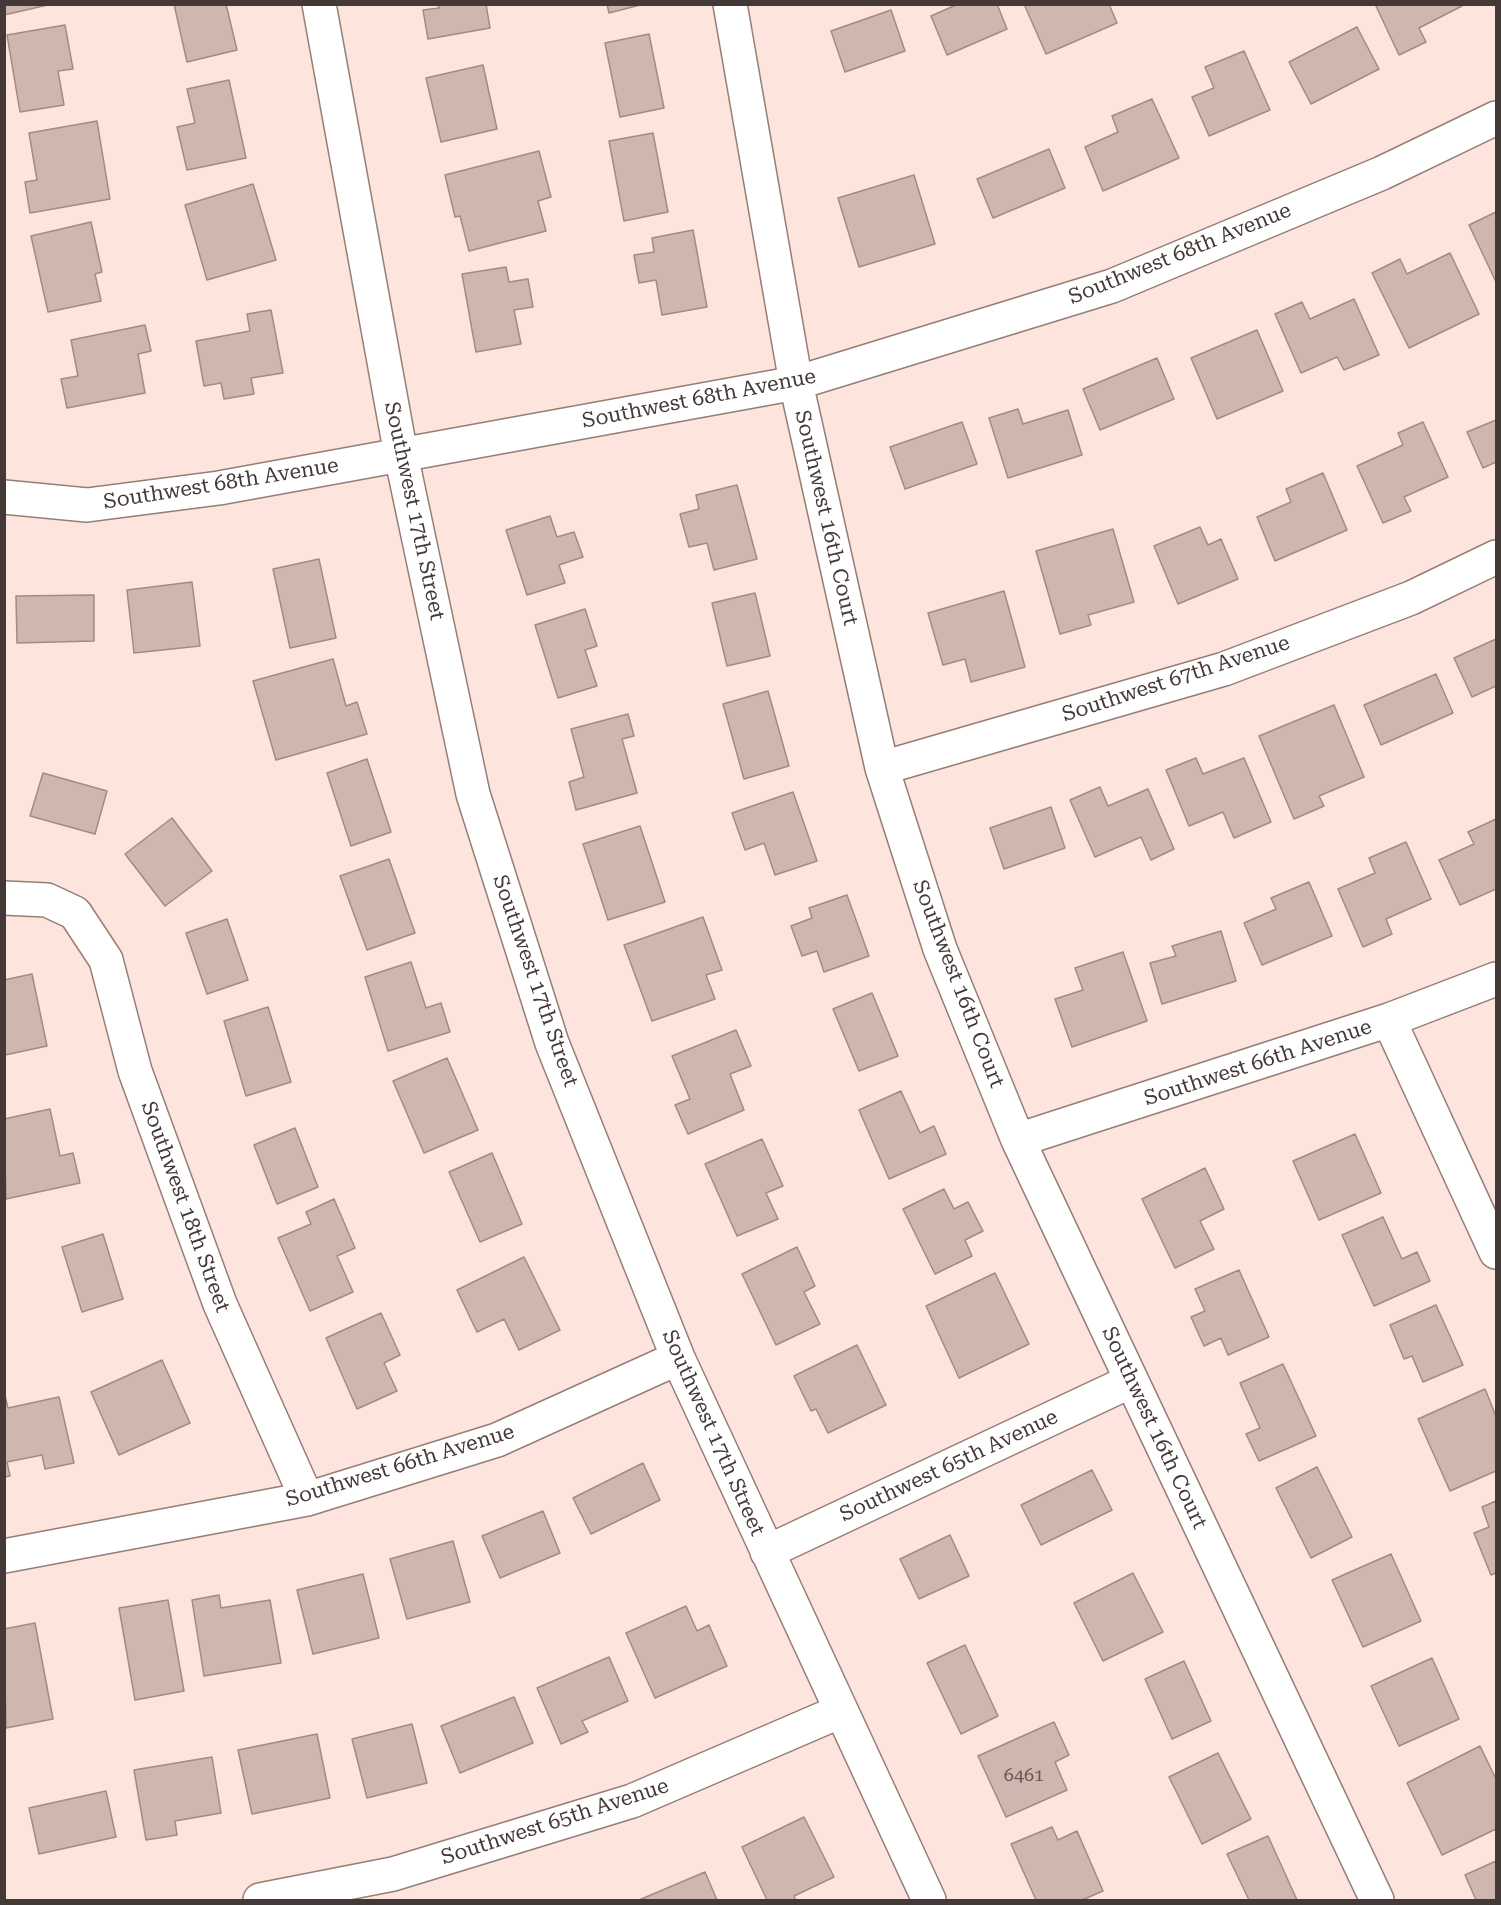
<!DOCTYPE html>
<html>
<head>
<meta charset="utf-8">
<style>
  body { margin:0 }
  #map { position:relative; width:1501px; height:1905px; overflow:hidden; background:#fde4dc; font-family:"Roboto Serif",serif }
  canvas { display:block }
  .frame { position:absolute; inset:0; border:6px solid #433936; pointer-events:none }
</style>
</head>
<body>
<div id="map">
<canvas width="1501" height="1905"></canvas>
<div class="frame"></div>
</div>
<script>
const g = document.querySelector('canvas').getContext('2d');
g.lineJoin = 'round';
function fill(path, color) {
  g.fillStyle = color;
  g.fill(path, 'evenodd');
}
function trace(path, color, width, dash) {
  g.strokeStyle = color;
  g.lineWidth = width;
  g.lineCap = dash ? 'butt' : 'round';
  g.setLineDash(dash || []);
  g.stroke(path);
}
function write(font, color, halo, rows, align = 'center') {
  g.font = font + ' "Roboto Serif",serif';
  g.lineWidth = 4.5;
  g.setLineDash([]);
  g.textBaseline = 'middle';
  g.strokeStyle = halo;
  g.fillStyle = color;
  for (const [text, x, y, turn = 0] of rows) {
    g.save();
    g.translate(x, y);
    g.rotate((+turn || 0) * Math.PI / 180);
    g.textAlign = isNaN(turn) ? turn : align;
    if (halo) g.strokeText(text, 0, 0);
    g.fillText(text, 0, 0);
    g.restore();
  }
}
const building = new Path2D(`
  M4,4H52L4,15Z
  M174,4H226L237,50L187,62Z
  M438,4H486L490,28L428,39L423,10L439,8Z
  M607,4H644L609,13Z
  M958,4H997L1007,29L947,55L931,16Z
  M1024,4H1109L1117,23L1046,54Z
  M1375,4H1462V6L1419,28L1426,42L1399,55Z
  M891,10L905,51L845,72L831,31Z
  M65,25L73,69L58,71L64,105L20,112L7,35Z
  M1357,27L1379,69L1311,104L1289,62Z
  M649,34L664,108L620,117L605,43Z
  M1244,51L1270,110L1209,136L1192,97L1214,88L1205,67Z
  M483,65L497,129L441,142L426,78Z
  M229,80L246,158L187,170L177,127L195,123L187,89Z
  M1152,99L1179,158L1103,191L1085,147L1118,132L1112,116Z
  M97,121L110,199L30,213L25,182L37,180L29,133Z
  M653,133L668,212L624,221L609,141Z
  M1049,149L1065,188L993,218L977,179Z
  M539,151L551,197L538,201L546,231L469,251L460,216L455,217L445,175Z
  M914,175L935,244L859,267L838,198Z
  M253,184L276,260L207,280L185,205Z
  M1496,212V282L1469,225Z
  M91,222L102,272L95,274L101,301L48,312L31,236Z
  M693,230L707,307L662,315L656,280L639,283L634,255L654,252L652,238Z
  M1450,253L1479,314L1409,348L1372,273L1400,259L1407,274Z
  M506,267L509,282L528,279L533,307L514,310L521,344L476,352L462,274Z
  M1354,299L1379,355L1344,370L1337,357L1301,373L1275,314L1302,302L1310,319Z
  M271,310L283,373L251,378L254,394L224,399L221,383L204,386L196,341L250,331L247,314Z
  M145,325L151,351L138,354L145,393L67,408L61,379L78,376L71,340Z
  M1257,330L1283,391L1217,419L1191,358Z
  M1157,358L1174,399L1100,430L1083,389Z
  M1018,409L1023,424L1068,410L1082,455L1008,478L989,418Z
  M1496,420V462L1483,468L1467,432Z
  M962,422L977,464L905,489L890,447Z
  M1423,422L1448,477L1404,497L1411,511L1383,523L1357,466L1403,445L1398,433Z
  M1323,473L1347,530L1275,561L1257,517L1291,502L1286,489Z
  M737,485L757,559L714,570L707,543L689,547L680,514L699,509L696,495Z
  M550,516L557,537L574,532L583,557L559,565L565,583L527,595L506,530Z
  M1200,527L1208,545L1221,539L1238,579L1178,604L1154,546Z
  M1113,529L1134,602L1088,615L1091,625L1060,634L1036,551Z
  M319,559L336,638L290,648L273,569Z
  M192,582L200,646L134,653L127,590Z
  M1004,591L1025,667L971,682L965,659L943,665L928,613Z
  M755,593L770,656L727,666L712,603Z
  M94,595V641L17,643L16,596Z
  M585,609L597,646L585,650L597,686L558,698L535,625Z
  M1496,639V686L1472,697L1454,658Z
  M333,659L346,706L357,702L367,734L276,760L253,681Z
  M1436,674L1453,713L1381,745L1364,705Z
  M768,691L789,766L744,779L723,704Z
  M1334,705L1364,777L1319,796L1324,806L1294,819L1259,736Z
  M628,714L634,736L622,739L637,793L576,810L569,782L584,777L571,729Z
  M1196,758L1203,774L1244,758L1271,822L1234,838L1223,812L1189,826L1166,770Z
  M367,759L391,832L351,846L327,773Z
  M43,773L107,791L95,834L30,816Z
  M1100,787L1108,806L1148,789L1174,849L1151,860L1141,837L1095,857L1070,800Z
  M793,792L817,861L775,875L764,843L745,850L732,813Z
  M1051,807L1065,848L1004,869L990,828Z
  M172,818L212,871L165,906L125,854Z
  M1496,819V889L1460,905L1439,860L1474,844L1468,832Z
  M640,826L665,902L608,920L583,844Z
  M1406,842L1431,899L1386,919L1392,934L1363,947L1338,889L1375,873L1369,858Z
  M389,859L415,933L367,950L340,876Z
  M1309,882L1332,936L1262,965L1244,923L1276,909L1271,898Z
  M847,895L869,956L824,972L817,951L802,956L791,926L812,918L809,908Z
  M703,917L722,970L706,975L715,999L652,1021L624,945Z
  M227,919L248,980L207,994L186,933Z
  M1221,931L1236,981L1162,1004L1150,963L1176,956L1172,946Z
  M1123,952L1147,1021L1072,1047L1055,999L1083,990L1075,968Z
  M411,962L426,1008L441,1003L450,1032L388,1051L365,977Z
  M32,974L47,1046L5,1055L4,980Z
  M872,993L898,1056L859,1071L833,1009Z
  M268,1007L291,1082L246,1096L224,1021Z
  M736,1030L751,1066L730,1074L744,1110L688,1134L675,1105L690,1099L672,1056Z
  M447,1058L478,1130L424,1153L393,1081Z
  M901,1091L920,1133L934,1126L946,1154L889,1179L859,1110Z
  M50,1109L60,1156L73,1153L80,1183L6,1199L4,1119Z
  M295,1128L318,1187L277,1204L254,1145Z
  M1355,1134L1381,1193L1319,1220L1293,1161Z
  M762,1139L783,1186L766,1193L778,1219L737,1236L705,1164Z
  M492,1153L522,1224L480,1242L449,1172Z
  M1205,1168L1224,1209L1200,1221L1214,1249L1175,1268L1142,1199Z
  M944,1189L954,1209L968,1202L983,1231L965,1240L972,1256L935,1274L903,1209Z
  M334,1199L355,1248L337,1256L353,1292L310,1311L278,1238L311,1224L306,1212Z
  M1383,1217L1402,1259L1417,1252L1430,1281L1374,1306L1342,1235Z
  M103,1234L123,1299L82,1312L62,1247Z
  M797,1247L815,1286L804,1292L820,1324L776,1345L742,1274Z
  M524,1257L560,1330L519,1350L504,1319L477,1332L457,1290Z
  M1239,1270L1269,1337L1228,1355L1221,1338L1204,1346L1191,1317L1205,1311L1195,1289Z
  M995,1273L1029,1344L959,1378L926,1306Z
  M1436,1305L1463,1365L1423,1382L1412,1356L1404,1359L1390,1325Z
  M381,1313L400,1355L384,1363L397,1391L357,1409L326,1338Z
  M857,1345L886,1405L828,1433L816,1409L811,1411L794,1376Z
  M162,1360L190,1423L119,1455L91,1392Z
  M1283,1364L1316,1436L1259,1461L1246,1434L1260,1428L1240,1383Z
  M1485,1389L1496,1416V1471L1450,1491L1418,1419Z
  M4,1391L8,1408L59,1397L74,1463L45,1469L42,1455L7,1462L10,1476L4,1477Z
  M643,1463L660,1500L591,1534L573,1498Z
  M1317,1467L1352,1537L1311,1558L1276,1488Z
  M1092,1470L1112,1510L1041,1545L1021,1505Z
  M1496,1501V1573L1491,1575L1474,1533L1489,1527L1482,1507Z
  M543,1511L560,1553L500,1578L482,1536Z
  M950,1535L969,1576L919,1599L900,1559Z
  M453,1541L470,1602L407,1619L390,1559Z
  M1391,1554L1421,1621L1363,1647L1332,1580Z
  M1133,1573L1163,1632L1103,1661L1074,1603Z
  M363,1574L379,1638L313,1654L297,1590Z
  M219,1595L221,1608L270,1600L281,1663L204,1676L192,1600Z
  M168,1600L184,1691L135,1700L119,1608Z
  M686,1606L697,1631L709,1625L727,1666L655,1698L626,1633Z
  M35,1623L53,1719L6,1728L4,1629Z
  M965,1645L998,1716L961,1734L927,1663Z
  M609,1657L628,1701L582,1721L588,1732L561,1744L537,1688Z
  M1432,1658L1459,1719L1399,1746L1371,1686Z
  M1184,1661L1211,1721L1172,1739L1145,1679Z
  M514,1697L533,1743L460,1773L441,1726Z
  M1054,1722L1069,1755L1055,1762L1067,1790L1006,1817L978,1756Z
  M412,1724L427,1783L367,1798L352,1739Z
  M317,1734L330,1798L252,1814L238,1750Z
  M1480,1746L1496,1779V1829L1442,1855L1407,1783Z
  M1218,1753L1251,1819L1202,1844L1169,1777Z
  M212,1757L221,1813L175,1821L177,1835L146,1840L134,1770Z
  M106,1791L116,1837L39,1854L29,1808Z
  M804,1817L834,1877L794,1896L796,1900H767L742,1847Z
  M1052,1827L1058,1840L1077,1831L1103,1891L1082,1900H1036L1011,1844Z
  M1268,1836L1297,1900H1249L1227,1854Z
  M1496,1861V1900H1476L1465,1875Z
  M705,1872L717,1900H639Z`);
const minor = new Path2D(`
  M319,4L401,455L473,794L552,1043L678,1358L929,1900
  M730,4L796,383L882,768L940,949L1018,1140L1377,1900
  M4,497L87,505L219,488L796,383L1112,286L1382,173L1496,118
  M882,768L1224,669L1411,598L1496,557
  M4,898L47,900L75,913L106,960L135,1071L220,1304L307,1499
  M1389,1020L1496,1252
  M1018,1140L1389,1020L1496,979
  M767,1552L1131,1381
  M4,1556L307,1499L497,1440L678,1358
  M260,1900L393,1874L632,1801L841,1711`);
const numberNames = [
  ["6461",1024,1776]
];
const streetNames = [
  ["Southwest 68th Avenue",1180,254,-22],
  ["Southwest 68th Avenue",699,399,-11],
  ["Southwest 68th Avenue",221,484,-9],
  ["Southwest 17th Street",414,511,78],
  ["Southwest 16th Court",826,518,77],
  ["Southwest 67th Avenue",1176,679,-18],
  ["Southwest 17th Street",535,981,71],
  ["Southwest 16th Court",958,984,69],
  ["Southwest 66th Avenue",1258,1063,-18],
  ["Southwest 18th Street",185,1207,70],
  ["Southwest 16th Court",1154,1428,65],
  ["Southwest 17th Street",713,1433,66],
  ["Southwest 66th Avenue",400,1466,-17],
  ["Southwest 65th Avenue",949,1466,-25],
  ["Southwest 65th Avenue",555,1822,-18]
];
fill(building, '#cfb6af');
trace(building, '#a38b84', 1.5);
trace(minor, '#957e77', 36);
trace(minor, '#fff', 33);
write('18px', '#665854', null, numberNames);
write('21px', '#433936', '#fff', streetNames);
</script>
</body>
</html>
